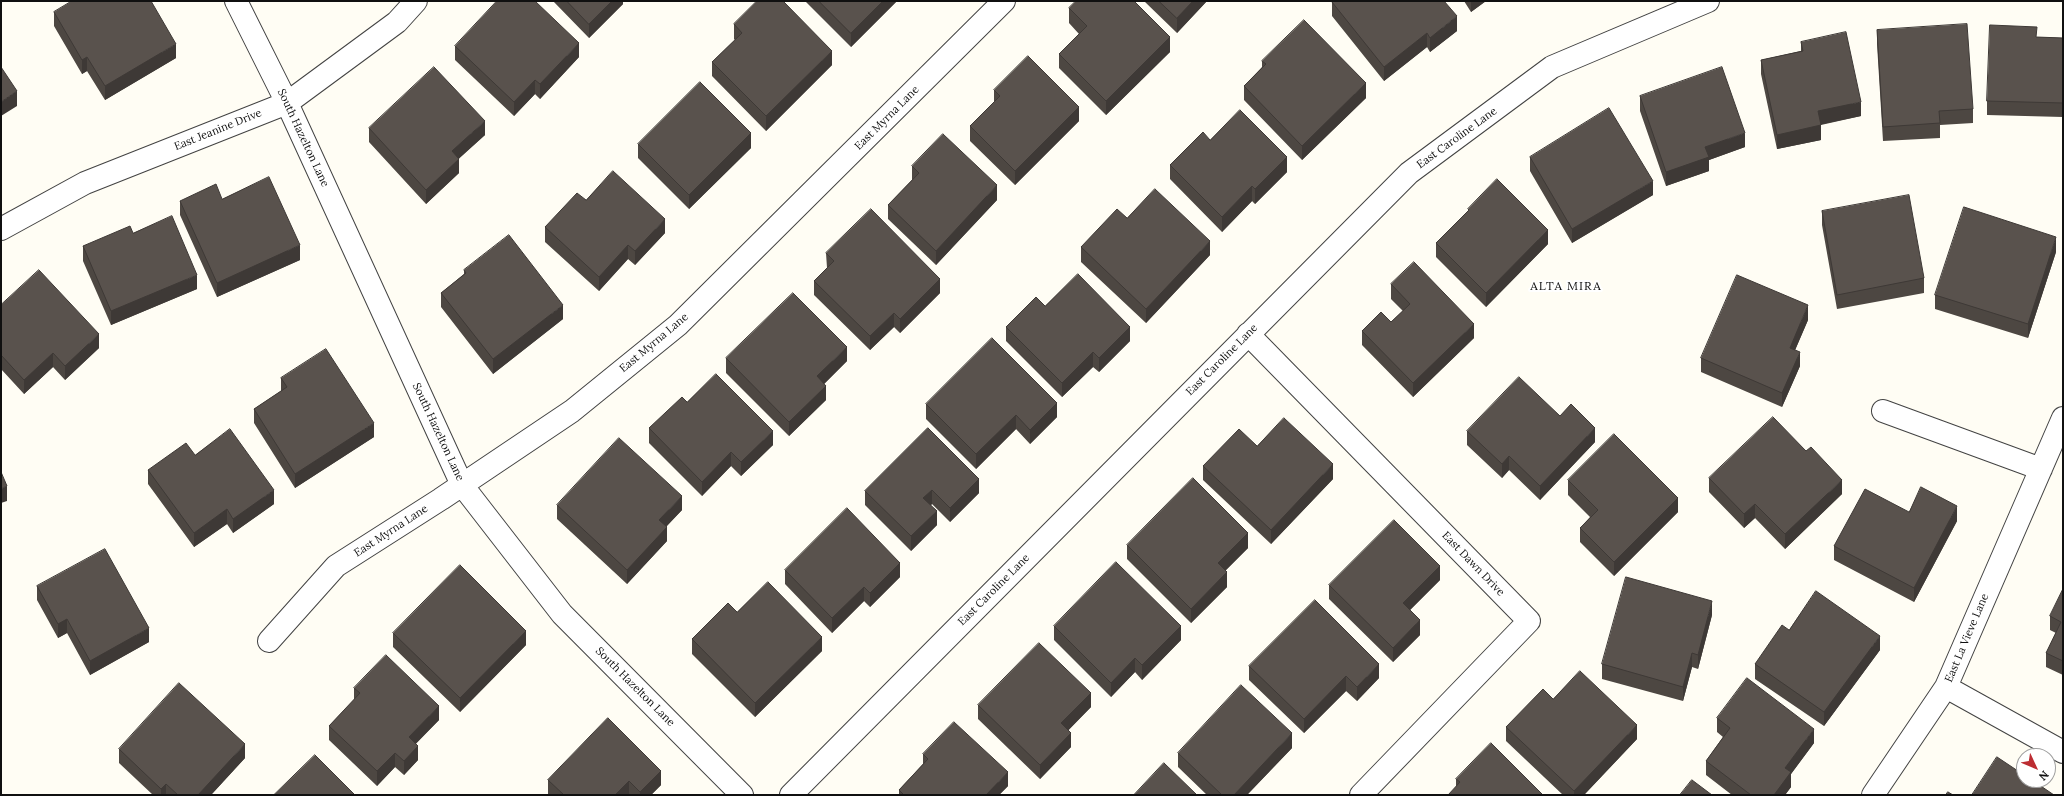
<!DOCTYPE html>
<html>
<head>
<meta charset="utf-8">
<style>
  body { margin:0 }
  #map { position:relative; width:2064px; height:796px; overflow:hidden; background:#fffdf4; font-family:Lora,serif }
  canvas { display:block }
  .frame { position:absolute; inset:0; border:2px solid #101010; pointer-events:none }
  .north { position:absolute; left:2016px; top:748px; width:40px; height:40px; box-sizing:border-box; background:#fff; border:1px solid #9f9f9f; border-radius:50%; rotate:134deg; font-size:11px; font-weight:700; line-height:16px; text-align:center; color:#101010 }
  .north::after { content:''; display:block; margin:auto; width:14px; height:18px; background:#bc2d32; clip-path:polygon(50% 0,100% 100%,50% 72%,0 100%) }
</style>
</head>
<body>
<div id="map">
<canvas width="2064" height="796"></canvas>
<div class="frame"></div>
<div class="north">N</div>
</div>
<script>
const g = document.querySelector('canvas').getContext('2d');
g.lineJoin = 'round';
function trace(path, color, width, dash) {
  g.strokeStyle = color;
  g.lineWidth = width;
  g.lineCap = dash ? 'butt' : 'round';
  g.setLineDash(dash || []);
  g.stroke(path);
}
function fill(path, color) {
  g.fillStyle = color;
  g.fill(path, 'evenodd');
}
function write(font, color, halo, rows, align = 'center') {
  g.font = font + ' Lora,serif';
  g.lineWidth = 4;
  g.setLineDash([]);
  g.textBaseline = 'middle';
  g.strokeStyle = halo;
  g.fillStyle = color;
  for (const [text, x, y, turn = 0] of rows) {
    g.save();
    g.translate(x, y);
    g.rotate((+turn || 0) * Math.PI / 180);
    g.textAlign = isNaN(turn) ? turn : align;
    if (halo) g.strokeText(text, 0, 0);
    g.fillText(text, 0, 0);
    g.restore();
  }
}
const minor = new Path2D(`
  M236,1L287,103L462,485L562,614L742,795
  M1,229L85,183L287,103L397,22L416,1
  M1248,334L1529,621L1361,795
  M1883,411L2041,469
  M269,641L336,566L441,499L572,411L678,325L1004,1
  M1946,687L2063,752
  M791,795L1409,173L1552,67L1708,1
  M1873,795L1946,687L2063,418`);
const wall = new Path2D(`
  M553,1H623V4L589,38Z
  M805,1H897L851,47Z
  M1144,1H1207L1177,33Z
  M1464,1H1486L1471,12Z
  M1332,2L1457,31L1430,52L1427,47L1384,81L1332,16Z
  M1069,8L1170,52L1106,115L1059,68V54L1079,34L1069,23Z
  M54,12L176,58L105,100L87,71L82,74L54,26Z
  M734,24L832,65L766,131L712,76V62L735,40L734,39Z
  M1877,30L1973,109V123L1940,125V138L1883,141L1877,44Z
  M2037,37L2063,38V117L1987,115V101Z
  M1801,42L1861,116L1821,125V140L1777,149L1761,74V60L1801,51Z
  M455,46L579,57L540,99L535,94L514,116L455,60Z
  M1262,61L1366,98L1302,160L1244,100V86L1262,67Z
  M994,90L1079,121L1015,185L970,141V126L994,103Z
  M1640,96L1745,147L1709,160V171L1666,186L1640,111Z
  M369,128L485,135L459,158V173L426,204L369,142Z
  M1210,140L1287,172L1255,204L1252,201L1222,232L1170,179V165Z
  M638,144L751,148L689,209L638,158Z
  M1530,157L1653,195L1572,243L1530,171Z
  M912,166L997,200L936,265L888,219V205L912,180Z
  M222,199L300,260L217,297L180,215V201Z
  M586,200L665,233L635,265L628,259L599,291L545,242V227Z
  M1468,209L1548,244L1486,307L1436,257V243L1468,212Z
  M1822,211L1924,278V293L1837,309L1822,225Z
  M1127,218L1210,255L1146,323L1081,262V247Z
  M133,233L197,289L111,325L83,261V246Z
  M2056,252L2028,338L1935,309V295Z
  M826,253L940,293L900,333L894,327L870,350L814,295V281L827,268Z
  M464,270L563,319L493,374L441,307V293L464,274Z
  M1391,284L1474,338L1413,397L1362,345V331L1391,322L1403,311L1391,299Z
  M1,305L99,348L65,380L53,367L24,394L1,369Z
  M1808,320L1795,350L1800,366L1782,407L1701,372V358Z
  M1006,327L1130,341L1099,372L1093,367L1062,397L1006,341Z
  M726,358L847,361L824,384L826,400L789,436L726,373Z
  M281,378L374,437L295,488L254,423V409L281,391Z
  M687,402L773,445L741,476L731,466L702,496L649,443V428Z
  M926,404L1057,417L1030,444L1016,429L976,469L926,419Z
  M1560,416L1595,442L1540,500L1509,470L1502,478L1467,445V431Z
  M928,428L979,493L950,522L932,504L931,505L937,525L911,551L865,505V491Z
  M1257,446L1333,479L1271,544L1203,480V466Z
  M195,455L274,504L233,533L227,524L194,547L148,484V470Z
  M1709,478L1842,494L1785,549L1755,518L1744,528L1709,492Z
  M1568,480L1678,512L1614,576L1580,542V528L1590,517L1568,495Z
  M557,505L682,510L666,527L667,541L627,584L557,519Z
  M1909,512L1957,521L1914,602L1834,560V546Z
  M1127,545L1248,548L1225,571L1227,587L1191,623L1127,559Z
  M785,570L900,577L870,607L864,601L832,633L785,584Z
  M1440,580L1410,610L1420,635L1393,662L1329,599V585Z
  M37,586L149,642L90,675L67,633L58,638L37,600Z
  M2063,589V675L2046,667V653L2056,633L2050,630V616Z
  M737,612L822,651L755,717L692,654V639Z
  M1712,615L1698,669L1692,667L1683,701L1602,679V664Z
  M1054,626L1181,640L1142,680L1135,672L1111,697L1054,640Z
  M1789,630L1880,650L1824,726L1755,679V664Z
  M393,633L526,645L460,712L393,647Z
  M1249,666L1379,678L1357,701L1346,691L1304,733L1249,680Z
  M354,688L439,720L416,743L418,760L404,775L395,767L377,786L329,740V726L354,700Z
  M1553,699L1637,739L1584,795H1563L1506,741V727Z
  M978,705L1091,707L1068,730L1071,747L1040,779L978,719Z
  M608,718L661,785L651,795H549L548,794V780Z
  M1717,718L1814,743L1791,774V787L1785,795H1732L1706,775V761L1723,737L1717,732Z
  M1292,748L1247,795H1207L1178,767V753Z
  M119,749L245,758L211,795H153L119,763Z
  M923,754L1008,786L999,795H899V790L923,764Z
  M1456,779L1543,795L1456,787Z`);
const shadedWall = new Path2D(`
  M612,1H623V4L589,38V24Z
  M883,1H897L851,47V33Z
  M1193,1H1207L1177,33V18Z
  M1471,1H1486L1471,12Z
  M1457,16V31L1430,52V38Z
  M1427,33V47L1384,81V67Z
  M1170,37V52L1106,115V101Z
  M579,43V57L540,99V84Z
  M176,44V58L105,100V86Z
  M832,51V65L766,131V116Z
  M87,57V71L82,74V60Z
  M535,80V94L514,116V102Z
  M1366,83V98L1302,160V146Z
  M17,91V106L1,116V102Z
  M1861,102V116L1818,125V111Z
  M1079,107V121L1015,185V171Z
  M485,121V135L452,165V151Z
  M1821,125V140L1777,149V135Z
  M751,133V148L689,209V195Z
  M1745,133V147L1709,160V171L1666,186V172L1705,147Z
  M1287,157V172L1255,204V189Z
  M459,159V173L426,204V190Z
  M1653,181V195L1572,243V229Z
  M997,185V200L936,265V251Z
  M1252,186V201L1222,232V217Z
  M665,219V233L635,265V251Z
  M1548,230V244L1486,307V293Z
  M2056,237V252L2028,338V324Z
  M1210,241V255L1146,323V309Z
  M300,245V260L217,297V283Z
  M628,245V259L599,291V277Z
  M197,275V289L111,325V311Z
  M940,279V293L900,333V319Z
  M563,305V319L493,374V359Z
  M1808,305V320L1790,362V348Z
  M894,313V327L870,350V336Z
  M1474,324V338L1413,397V383Z
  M1130,327V341L1099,372V358Z
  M99,334V348L65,380V366Z
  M847,347V361L817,391V376Z
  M1093,352V367L1062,397V383Z
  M1800,352V366L1782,407V393Z
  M53,353V367L24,394V380Z
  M826,386V400L789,436V422Z
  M1057,403V417L1030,444V430Z
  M1016,415V429L976,469V454Z
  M374,423V437L295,488V474Z
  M1595,428V442L1540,500V486Z
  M773,431V445L741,476V462Z
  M731,452V466L702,496V482Z
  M1509,456V470L1502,478V464Z
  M1333,464V479L1271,544V530Z
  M979,479V493L950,522V508Z
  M1842,480V494L1785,549V534Z
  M7,486V501L1,503V489Z
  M274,490V504L233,533V519Z
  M932,490V504L923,512V498Z
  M682,496V510L659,534V520Z
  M1678,498V512L1614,576V562Z
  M1755,504V518L1744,528V514Z
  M1957,506V521L1914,602V588Z
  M227,509V524L194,547V533Z
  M937,511V525L911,551V536Z
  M667,527V541L627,584V570Z
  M1248,533V548L1218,578V563Z
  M900,563V577L870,607V593Z
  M1440,566V580L1403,617V603Z
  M1227,572V587L1191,623V609Z
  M864,587V601L832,633V618Z
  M1712,601V615L1698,669V655Z
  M67,619V633L58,638V624Z
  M1420,620V635L1393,662V648Z
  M1181,626V640L1142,680V665Z
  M149,628V642L90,675V661Z
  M526,631V645L460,712V698Z
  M1880,636V650L1824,726V712Z
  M822,637V651L755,717V703Z
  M1692,653V667L1683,701V687Z
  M1135,658V672L1111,697V683Z
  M1379,664V678L1357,701V687Z
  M1346,676V691L1304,733V719Z
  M1091,693V707L1061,738V723Z
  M439,706V720L409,751V737Z
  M1637,725V739L1584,795H1574V791Z
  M1814,729V743L1791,774V787L1785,795H1774L1785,768Z
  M1071,733V747L1040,779V765Z
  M1292,733V748L1247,795H1234Z
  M245,744V758L211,795H198Z
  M418,746V760L404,775V761Z
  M395,753V767L377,786V771Z
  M661,771V785L651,795H640V792Z
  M1008,772V786L999,795H986Z
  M629,781V795H615Z
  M166,784V795H161V789Z`);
const building = new Path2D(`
  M72,1H151L176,44L105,86L87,57L82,60L54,12Z
  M497,1H535L579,43L540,84L535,80L514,102L455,46Z
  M567,1H612L589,24Z
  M757,1H783L832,51L766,116L712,62L742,33L734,24Z
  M819,1H883L851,33Z
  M1076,1H1134L1170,37L1106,101L1059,54L1087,26L1069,8Z
  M1159,1H1193L1177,18Z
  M1333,1H1444L1457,16L1430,38L1427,33L1384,67L1332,2Z
  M1304,20L1366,83L1302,146L1244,86L1266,64L1262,61Z
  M1967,24L1973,109L1939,111L1940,123L1883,127L1877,30Z
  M1990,25L2037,27L2036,37L2063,38V103L1987,101Z
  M1846,32L1861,102L1818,111L1821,125L1777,135L1761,60L1803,51L1801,42Z
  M1028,56L1079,107L1015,171L970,126L1000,96L994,90Z
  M1,67L17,91L1,102Z
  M434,67L485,121L452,151L459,159L426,190L369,128Z
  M1722,67L1745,133L1705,147L1709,157L1666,172L1640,96Z
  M700,82L751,133L689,195L638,144Z
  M1609,108L1653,181L1572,229L1530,157Z
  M1240,110L1287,157L1255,189L1252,186L1222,217L1170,165L1203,132L1210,140Z
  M943,134L997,185L936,251L888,205L919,173L912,166Z
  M613,171L665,219L635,251L628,245L599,277L545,227L577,193L586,200Z
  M269,177L300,245L217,283L180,201L216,184L222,199Z
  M1497,179L1548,230L1486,293L1436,243L1469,210L1468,209Z
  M1155,189L1210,241L1146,309L1081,247L1117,209L1127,218Z
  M1909,195L1924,278L1837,295L1822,211Z
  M1964,207L2056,237L2028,324L1935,295Z
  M871,209L940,279L900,319L894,313L870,336L814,281L834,261L826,253Z
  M172,216L197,275L111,311L83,246L130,226L133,233Z
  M509,235L563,305L493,359L441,293L466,273L464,270Z
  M1414,262L1474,324L1413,383L1362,331L1381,312L1391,322L1410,304L1391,284Z
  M39,270L99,334L65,366L53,353L24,380L1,355V305Z
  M1078,274L1130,327L1099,358L1093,352L1062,383L1006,327L1036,297L1045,306Z
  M1737,275L1808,305L1790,348L1800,352L1782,393L1701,358Z
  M793,293L847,347L817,376L826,386L789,422L726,358Z
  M992,338L1057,403L1030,430L1016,415L976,454L926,404Z
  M326,349L374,423L295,474L254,409L287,387L281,378Z
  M716,374L773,431L741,462L731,452L702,482L649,428L682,397L687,402Z
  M1519,377L1560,416L1571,404L1595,428L1540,486L1509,456L1502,464L1467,431Z
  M1773,417L1806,451L1811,447L1842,480L1785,534L1755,504L1744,514L1709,478Z
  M1284,418L1333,464L1271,530L1203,466L1239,429L1257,446Z
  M928,428L979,479L950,508L932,490L923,498L937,511L911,536L865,491Z
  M230,429L274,490L233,519L227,509L194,533L148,470L186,443L195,455Z
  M1614,434L1678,498L1614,562L1580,528L1598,510L1568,480Z
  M619,438L682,496L659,520L667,527L627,570L557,505Z
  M1,472L7,486L1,489Z
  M1193,478L1248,533L1218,563L1227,572L1191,609L1127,545Z
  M1921,487L1957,506L1914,588L1834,546L1865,489L1909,512Z
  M847,508L900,563L870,593L864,587L832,618L785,570Z
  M1394,520L1440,566L1403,603L1420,620L1393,648L1329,585Z
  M105,549L149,628L90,661L67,619L58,624L37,586Z
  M1116,562L1181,626L1142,665L1135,658L1111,683L1054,626Z
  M460,565L526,631L460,698L393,633Z
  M1626,577L1712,601L1698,655L1692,653L1683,687L1602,664Z
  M768,582L822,637L755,703L692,639L728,603L737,612Z
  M2063,589V661L2046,653L2061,622L2050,616Z
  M1816,591L1880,636L1824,712L1755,664L1782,625L1789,630Z
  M1315,600L1379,664L1357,687L1346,676L1304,719L1249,666Z
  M1039,643L1091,693L1061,723L1071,733L1040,765L978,705Z
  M386,655L439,706L409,737L418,746L404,761L395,753L377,771L329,726L360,693L354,688Z
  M1580,671L1637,725L1574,791L1506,727L1543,689L1553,699Z
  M1747,678L1814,729L1785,768L1791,772L1774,795H1751L1706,761L1730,728L1717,718Z
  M179,683L245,744L198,795H178L166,784L161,789L119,749Z
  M1241,685L1292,733L1234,795H1222L1178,753Z
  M608,718L661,771L640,792L629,781L615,795H564L548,780Z
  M954,722L1008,772L986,795H904L899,790L928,759L923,754Z
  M1491,743L1543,795H1448L1460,782L1456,779Z
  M315,755L355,795H274Z
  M1997,757L2024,775V780H2032L2054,795H1972Z
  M1164,763L1197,795H1134Z
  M1692,780L1712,795H1680Z
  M1948,792L1953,795H1946Z`);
const streetNames = [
  ["East Myrna Lane",887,118,-45],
  ["East Jeanine Drive",218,130,-22],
  ["South Hazelton Lane",303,138,65],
  ["East Caroline Lane",1457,138,-36],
  ["East Myrna Lane",654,343,-40],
  ["East Caroline Lane",1222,360,-45],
  ["South Hazelton Lane",438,432,65],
  ["East Myrna Lane",391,531,-33],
  ["East Dawn Drive",1473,564,46],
  ["East Caroline Lane",994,590,-45],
  ["East La Vieve Lane",1967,638,-67],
  ["South Hazelton Lane",635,687,45]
];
const neighbourhoodNames = [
  ["ALTA MIRA",1566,287]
];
trace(minor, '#434343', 24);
trace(minor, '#fff', 22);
fill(wall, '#4d4742');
fill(shadedWall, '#3e3936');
fill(building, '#59524d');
trace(building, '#3e3936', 1);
write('11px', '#101010', '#fff', streetNames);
g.letterSpacing = '1px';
write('12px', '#101010', '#fff', neighbourhoodNames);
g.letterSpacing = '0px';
</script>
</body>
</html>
